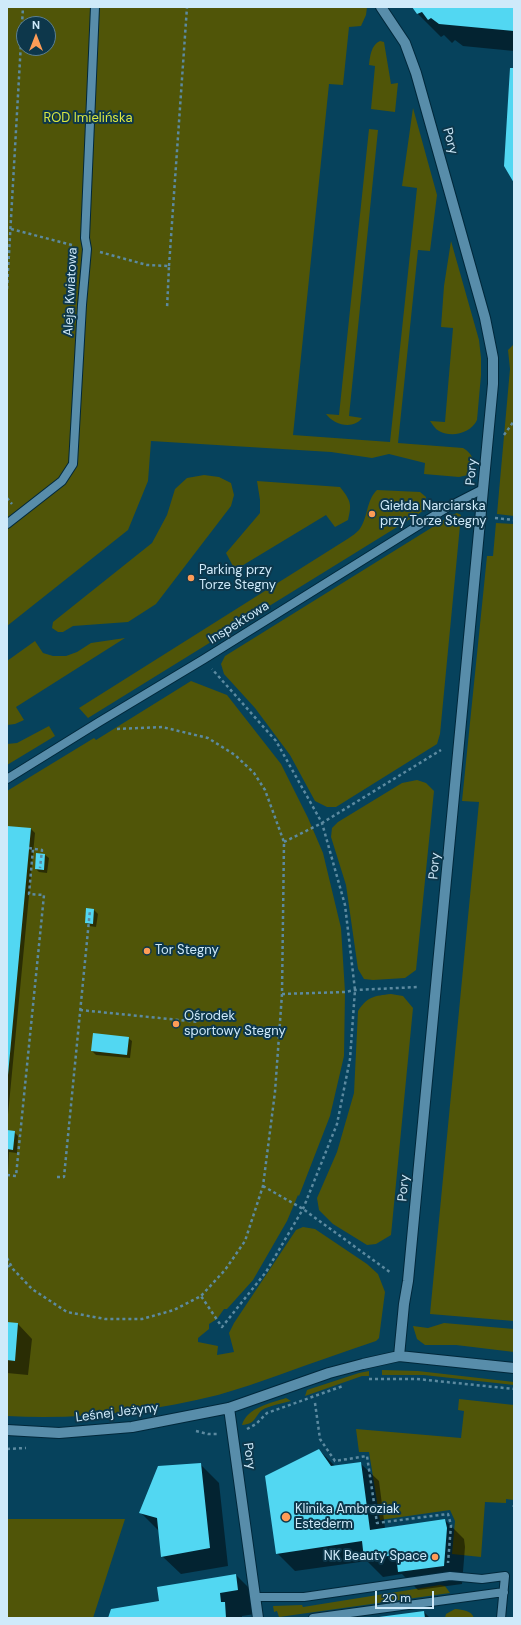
<!DOCTYPE html>
<html>
<head>
<meta charset="utf-8">
<style>
  body { margin:0 }
  #map { position:relative; width:521px; height:1625px; overflow:hidden; background:#06425c; font-family:"DM Sans",sans-serif }
  canvas { display:block }
  .frame { position:absolute; inset:0; border:8px solid #cfeafa; pointer-events:none }
  .north { position:absolute; left:16px; top:16px; width:40px; height:40px; box-sizing:border-box; background:#0d374b; border:1px solid #5b7f91; border-radius:50%; rotate:0deg; font-size:11px; font-weight:700; line-height:16px; text-align:center; color:#cfeafa }
  .north::after { content:''; display:block; margin:auto; width:14px; height:18px; background:#fe9c57; clip-path:polygon(50% 0,100% 100%,50% 72%,0 100%) }
  .scale { position:absolute; left:375px; top:1591px; width:59px; height:18px; box-sizing:border-box; border:2px solid #cfeafa; border-top:0; padding-left:5px; font-size:12px; line-height:14px; white-space:nowrap; color:#cfeafa; -webkit-text-stroke:3px #0d374b; paint-order:stroke }
</style>
</head>
<body>
<div id="map">
<canvas width="521" height="1625"></canvas>
<div class="frame"></div>
<div class="north">N</div>
<div class="scale">20 m</div>
</div>
<script>
const g = document.querySelector('canvas').getContext('2d');
g.lineJoin = 'round';
function fill(path, color) {
  g.fillStyle = color;
  g.fill(path, 'evenodd');
}
function trace(path, color, width, dash) {
  g.strokeStyle = color;
  g.lineWidth = width;
  g.lineCap = dash ? 'butt' : 'round';
  g.setLineDash(dash || []);
  g.stroke(path);
}
function write(font, color, halo, rows, align = 'center') {
  g.font = font + ' "DM Sans",sans-serif';
  g.lineWidth = 4;
  g.setLineDash([]);
  g.textBaseline = 'middle';
  g.strokeStyle = halo;
  g.fillStyle = color;
  for (const [text, x, y, turn = 0] of rows) {
    g.save();
    g.translate(x, y);
    g.rotate((+turn || 0) * Math.PI / 180);
    g.textAlign = isNaN(turn) ? turn : align;
    if (halo) g.strokeText(text, 0, 0);
    g.fillText(text, 0, 0);
    g.restore();
  }
}
const green = new Path2D(`
  M7,7H367L366,15L361,26L349,27L343,85L329,84L293,435L390,442L417,188L402,186L413,108L437,195L430,251L418,250L398,443L463,448C474,454 477,466 468,475L459,477L424,474L425,463L389,454L372,458L331,452L151,441L148,481L128,530L7,626ZM24,24H48V48H24Z
  M380,41L384,42L391,84L398,83L395,112L371,109L375,66L369,65C370,56 371,45 380,41Z
  M369,129L378,130L349,416L362,418C353,430 334,425 326,414L339,415Z
  M451,241L479,340L481,358V375L477,420C471,433 452,438 439,431C435,429 433,425 430,421L445,422L453,328L441,327L444,286Z
  M514,344V516L497,514L510,369L508,350Z
  M204,475L219,477L231,483L234,495L231,506L156,604L128,622L73,626L63,632H58L52,628L53,622L152,543L167,515L175,489L187,478Z
  M257,481L340,487C351,501 352,504 348,520L335,527L326,515L235,570L226,553L260,513V500Z
  M377,490L420,492L426,497V507L423,511L88,718L79,708L349,538C352,536 356,533 359,530C368,519 366,500 377,490Z
  M457,513L461,515L440,734L437,744L336,807H327L315,801L290,755L255,708L224,674L221,664L225,656L452,515Z
  M496,523L514,524V1321L430,1314L479,802L462,801L487,556H493Z
  M125,638L16,707L24,720L15,724L7,725V661L35,641L43,653L53,656H66L77,652L91,643Z
  M191,681L227,695L281,764L308,818L323,853L341,928L345,992L344,1056L330,1116L299,1196L298,1195L287,1221L253,1280L227,1309H224L217,1319L209,1324V1329L198,1338V1342L218,1346L217,1355L234,1352L229,1333L234,1323L296,1230L303,1227L315,1229L367,1264L378,1274L385,1292L379,1338L376,1341C344,1352 311,1363 279,1375C259,1382 239,1389 218,1395C149,1412 78,1420 7,1416V791L94,738L96,740Z
  M49,726L55,736L7,765V744L17,743Z
  M417,780L426,783L434,791L416,970L405,978L373,980L364,979L358,969L346,885L331,837L332,828L338,822L402,783Z
  M391,994L403,996L413,1008L391,1235L376,1244L367,1245L333,1224L319,1210L317,1198L337,1152L354,1093L358,1011C368,996 374,996 391,994Z
  M444,1323L514,1329V1352L456,1345H425L417,1339L413,1326L428,1328Z
  M382,1370L418,1371L514,1382V1385L424,1375H382Z
  M369,1371V1376H362L305,1396L307,1390L359,1373Z
  M286,1398L291,1401C283,1403 268,1406 262,1410C254,1417 256,1424 242,1425C247,1407 272,1403 286,1398Z
  M459,1399L514,1405V1500L506,1499V1503L485,1502L481,1557L452,1554L455,1521L450,1510L380,1520L369,1452H359L356,1429L461,1438L464,1411L458,1410Z
  M7,1519H125L93,1618H7Z
  M440,1585L445,1586L450,1593L279,1617L277,1611L274,1612L273,1606L302,1605L303,1607Z
  M455,1609C463,1610 471,1610 474,1618H445L446,1614Z`);
const shadow = new Path2D(`
  M413,7H514V51L463,46L455,40L452,43L444,35L441,37L418,14Z
  M7,827L31,829L35,833L7,1125Z
  M45,855L49,858L47,873L39,872L36,869Z
  M87,909L94,910L98,914L96,927L89,926L86,923Z
  M128,1038L132,1041L130,1058L96,1055L92,1051Z
  M7,1131L14,1132L18,1136L17,1153L9,1152L8,1170Z
  M7,1323L18,1324L32,1339L28,1375L7,1373Z
  M319,1450L336,1467L360,1463L379,1481L385,1528L445,1520L464,1539L465,1547L462,1584L418,1590L402,1574L383,1577L367,1561L295,1571L277,1553Z
  M200,1464L219,1483L228,1566L181,1574L162,1556L159,1531L141,1513Z
  M236,1575L259,1598L261,1613L242,1616V1618H109L160,1602Z
  M424,1612L430,1618H379Z`);
const building = new Path2D(`
  M412,7H514V31L439,24L431,18L428,20L422,12L417,14Z
  M510,68H514V183L504,166Z
  M7,826L31,828L8,1075H7Z
  M36,853L45,854L44,870L35,869Z
  M86,908L94,909L93,924L85,923Z
  M93,1033L129,1037L127,1055L91,1051Z
  M7,1130L15,1131L13,1150L7,1149Z
  M7,1322L18,1323L15,1361L7,1360Z
  M319,1449L331,1466L361,1462L370,1530L445,1519L447,1528L444,1566L398,1572L396,1555L364,1559L362,1541L276,1554L265,1476Z
  M201,1463L210,1548L161,1557L157,1518L139,1513L158,1466Z
  M236,1574L238,1590L220,1593L221,1602H225L226,1618H108L111,1609L159,1601L157,1587Z
  M424,1611L425,1618H379V1617Z`);
const path = new Path2D(`
  M11,229L72,245
  M100,252L147,265L169,266L167,309
  M169,266L187,7
  M7,289L23,7
  M504,435L514,421
  M7,498L12,504
  M495,518L514,520
  M117,729L162,727L208,738L235,755L254,773L265,790L284,842L282,994L275,1092L263,1186L245,1241L225,1270L201,1296
  M284,842L322,823L441,750
  M29,848L42,850L40,868
  M282,994L345,992L355,990L418,987
  M80,1010L199,1022
  M7,1175L16,1176L44,895L29,894L33,849
  M57,1177H64L90,910
  M263,1186L303,1209L391,1273
  M7,1258L13,1269L32,1289L67,1312L105,1319H142L174,1310L201,1296L222,1327L266,1272L303,1209L337,1124L350,1059L355,990L345,905L322,823L276,741L212,669
  M7,1267L11,1265
  M369,1379H417L514,1389
  M315,1403L320,1439L335,1461L367,1456L377,1523L448,1514L451,1525L448,1563
  M247,1429L256,1424L267,1413L343,1386
  M196,1431L208,1434H218
  M7,1449L26,1448
  M513,1507L514,1506`);
const service = new Path2D(`
  M7,524L62,481L73,464L82,305L87,249L85,238L95,7
  M7,779L99,722L204,659L448,507L483,489
  M255,1597H304L450,1576L482,1579L505,1576L501,1618
  M313,1618L504,1592`);
const minor = new Path2D(`
  M381,7L405,43L416,73L485,318L493,358V384L408,1281L404,1304L399,1356
  M229,1408L258,1618
  M7,1430L59,1433L132,1427L229,1408L329,1373L363,1364L399,1356L514,1368`);
const markers = [
  [372,514,4,"#fe9c57"],
  [191,578,4,"#fe9c57"],
  [147,951,4,"#fe9c57"],
  [176,1024,4,"#fe9c57"],
  [286,1517,5,"#fe9c57"],
  [435,1557,4,"#fe9c57"]
];
const parkNames = [
  ["ROD Imielińska",88,119]
];
const streetNames = [
  ["Pory",450,141,75],
  ["Aleja Kwiatowa",71,292,-87],
  ["Pory",472,472,-85],
  ["Inspektowa",239,623,-32],
  ["Pory",435,866,-85],
  ["Pory",404,1188,-85],
  ["Leśnej Jeżyny",117,1413,-7],
  ["Pory",249,1456,82]
];
const poiNames = [
  ["Giełda Narciarska",380,507],
  ["przy Torze Stegny",380,522],
  ["Parking przy",199,571],
  ["Torze Stegny",199,586],
  ["Tor Stegny",155,951],
  ["Ośrodek",184,1017],
  ["sportowy Stegny",184,1032],
  ["Klinika Ambroziak",295,1510],
  ["Estederm",295,1525],
  ["NK Beauty Space",427,1557,"right"]
];
fill(green, '#505508');
fill(shadow, '#0007');
fill(building, '#52d7f2');
trace(service, '#00283b', 10);
trace(minor, '#00283b', 12);
trace(path, '#5c8aa0', 2.5, [3, 3]);
trace(service, '#588daa', 8);
trace(minor, '#588daa', 10);
for (const [x, y, r, color] of markers) {
  const dot = new Path2D();
  dot.arc(x, y, r, 0, 2 * Math.PI);
  g.fillStyle = color;
  g.fill(dot);
  trace(dot, '#0d374b', 1.5);
}
write('13px', '#dae742', '#0d374b', parkNames);
write('13px', '#cfeafa', '#0d374b', streetNames);
write('13px', '#cfeafa', '#0d374b', poiNames, 'left');
</script>
</body>
</html>
